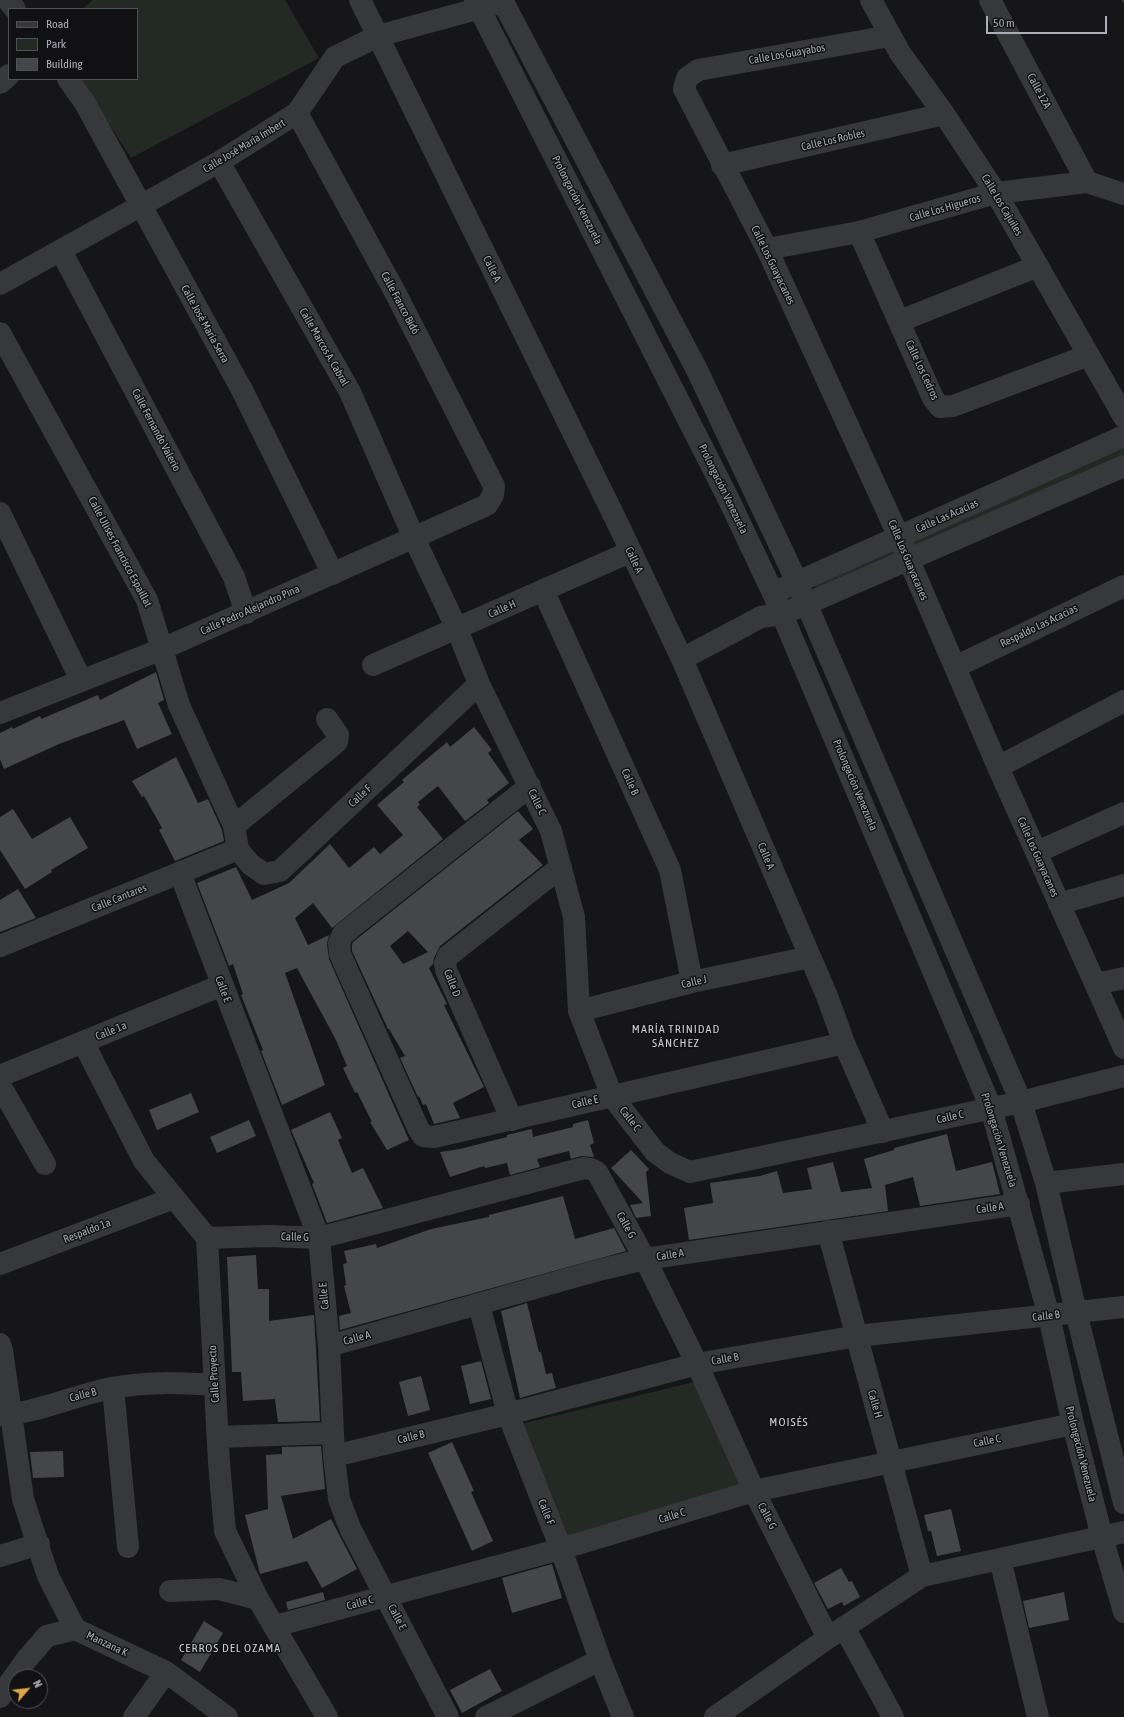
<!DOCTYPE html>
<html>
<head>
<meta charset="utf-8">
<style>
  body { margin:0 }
  #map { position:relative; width:1124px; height:1717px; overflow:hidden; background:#161618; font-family:"Asap Condensed",sans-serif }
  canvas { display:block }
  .legend { position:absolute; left:8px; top:8px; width:130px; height:72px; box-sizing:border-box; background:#111113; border:1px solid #4e5054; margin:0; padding:5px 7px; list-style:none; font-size:12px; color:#aaaeb6 }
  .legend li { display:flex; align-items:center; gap:8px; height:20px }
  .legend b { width:20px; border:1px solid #4e5054 }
  .north { position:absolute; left:8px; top:1669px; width:40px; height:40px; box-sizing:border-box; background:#111113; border:1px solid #4e5054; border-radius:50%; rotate:62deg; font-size:11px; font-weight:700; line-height:16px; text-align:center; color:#aaaeb6 }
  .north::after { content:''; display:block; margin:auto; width:14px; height:18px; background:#dca649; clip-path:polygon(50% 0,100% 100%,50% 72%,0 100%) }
  .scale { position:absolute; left:986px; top:16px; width:121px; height:18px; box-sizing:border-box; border:2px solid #aaaeb6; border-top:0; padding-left:5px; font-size:12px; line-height:14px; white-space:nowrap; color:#aaaeb6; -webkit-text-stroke:3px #111113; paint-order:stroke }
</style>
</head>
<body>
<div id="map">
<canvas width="1124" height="1717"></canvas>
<ul class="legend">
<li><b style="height:5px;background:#37383c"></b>Road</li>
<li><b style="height:11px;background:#232a23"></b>Park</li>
<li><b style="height:11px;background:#45464a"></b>Building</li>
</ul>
<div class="north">N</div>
<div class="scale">50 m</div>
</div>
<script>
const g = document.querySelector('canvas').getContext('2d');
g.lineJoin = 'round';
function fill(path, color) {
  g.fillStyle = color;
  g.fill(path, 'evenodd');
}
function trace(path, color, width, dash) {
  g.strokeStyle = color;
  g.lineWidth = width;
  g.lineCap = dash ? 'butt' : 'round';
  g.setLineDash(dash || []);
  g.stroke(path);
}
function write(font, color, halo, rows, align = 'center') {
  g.font = font + ' "Asap Condensed",sans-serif';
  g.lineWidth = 3;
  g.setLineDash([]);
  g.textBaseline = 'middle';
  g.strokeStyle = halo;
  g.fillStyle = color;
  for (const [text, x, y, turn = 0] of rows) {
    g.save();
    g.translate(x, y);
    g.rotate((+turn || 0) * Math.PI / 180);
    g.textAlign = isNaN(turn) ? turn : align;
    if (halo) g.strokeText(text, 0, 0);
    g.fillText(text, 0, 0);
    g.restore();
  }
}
const green = new Path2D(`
  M93,0H285L319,58L131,158L80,79H137V9H82Z
  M1124,440V463L821,604L815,586Z
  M698,1381L752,1502L565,1551L513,1426Z`);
const building = new Path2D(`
  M156,672L164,700L158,703L172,734L137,749L124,720L59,744L4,769L0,759V733L12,727L13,729L40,716L41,719L98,695L100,700Z
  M474,727L492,750L488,753L509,783L487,800L489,803L465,821L438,786L418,802L420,805L417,807L443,839L332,928L313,903L295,918L308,945L329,935L327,944L329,959L409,1140L387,1150L370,1122H372L357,1092L355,1093L343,1068L347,1066L335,1038L297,968L285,973L325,1085L282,1105L261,1051L263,1050L241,995L243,994L233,964L229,966L197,883L236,867L252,900L289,883L330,844L349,868L374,847L380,854L403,835L377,805L404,782L402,780L447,742L450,747Z
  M176,757L198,803L208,799L222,830L224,841L175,861L159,830L162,828L144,796L142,797L132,781Z
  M13,809L32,839L70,817L88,848L51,870L52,872L25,889L0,850V817Z
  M518,811L533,829L519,840L543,865L440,946L434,958L433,964L429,968L447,1004L444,1005L484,1087L453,1103L460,1118L434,1124L426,1104L423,1105L419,1096L418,1097L400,1058L405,1056L389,1029H388L352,951V945L353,942ZM408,931L428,952L403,964L390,946Z
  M18,889L36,918L0,932V900Z
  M191,1093L199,1112L157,1130L149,1110Z
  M330,1112L342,1138L338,1140L352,1173L363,1168L383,1208L327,1223L312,1184L314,1183L291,1130Z
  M249,1120L256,1136L217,1153L210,1137Z
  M588,1120L594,1143L590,1145L594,1157L581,1156L571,1159L569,1151L537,1159L540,1167L510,1175L507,1163L485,1168L484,1166L450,1177L440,1152L460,1149L507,1137V1135L532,1129L533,1137L573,1127V1124Z
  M947,1134L956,1171L992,1162L1000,1194L920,1206L913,1177L885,1185L888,1211L689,1240L684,1208L713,1203L710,1183L760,1176L777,1171L783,1193L812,1189L807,1168L833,1162L841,1192L872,1188L864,1159L894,1150V1148Z
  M631,1150L649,1169L646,1172L651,1216L636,1218L630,1205L643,1203L611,1168Z
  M563,1196L575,1239L614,1228L626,1251L340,1330L339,1316L351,1313L344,1286L346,1285L343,1264L347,1263L344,1251L376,1244L377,1248L431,1229L489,1217V1215Z
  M256,1255L258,1289H269V1321L314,1315L320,1421L278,1422L275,1399L243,1401L241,1372H232L227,1257Z
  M527,1303L539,1352H541L546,1374L552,1373L556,1388L520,1398L501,1311Z
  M481,1361L491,1399L470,1404L461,1366Z
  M421,1376L430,1410L408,1416L399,1382Z
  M452,1442L474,1491L471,1492L493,1541L472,1551L428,1453Z
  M321,1446L325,1489L281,1496L293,1539L331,1519L357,1569L322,1588L307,1561L260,1574L245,1515L268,1509L266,1455L282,1454V1447Z
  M63,1451L64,1477L33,1478L30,1452Z
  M951,1509L961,1551L937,1556L931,1531H928L924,1515Z
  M552,1564L562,1598L512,1613L502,1578Z
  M841,1568L849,1582L852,1581L860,1597L844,1606L842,1602L828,1609L814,1583Z
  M323,1592L325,1600L288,1610L286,1602Z
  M1064,1592L1069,1620L1029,1628L1023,1601Z
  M204,1621L223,1633L200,1672L181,1660Z
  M490,1669L502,1691L462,1713L450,1690Z`);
const path = new Path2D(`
  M1123,0L1124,2`);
const minor = new Path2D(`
  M8,0L15,9
  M360,0L618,524L682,659L827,996L844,1043L883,1132
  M475,0L729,500L773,593L991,1108L1049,1316L1073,1424L1102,1537L1124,1612
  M502,0L697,370L797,582L1021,1102L1046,1183L1076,1312L1124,1503
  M871,0L900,53L944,114L996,193L1124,417
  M990,0L1087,182
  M890,36L698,70L687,78L684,89L767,249L899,537L998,767L1124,1048
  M68,79L85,103L242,390L333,574
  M0,83L9,75
  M219,162L350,392L414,538L457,629L479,684L551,831L574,917L579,1011L612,1096L655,1152L670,1163L690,1172L1021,1102L1124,1076
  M722,165L944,114
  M859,232L933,398L940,407L953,406L1089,355
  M767,249L859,232L996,193L1087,182L1124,194
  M61,251L234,577L246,613
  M0,284L219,162L297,113L335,57L378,36L492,5
  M900,321L1038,266
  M0,333L147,600L179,705L234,826L238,849
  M0,513L81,680
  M784,588L1124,436
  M543,590L670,870L692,982
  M682,659L761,617L782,614L806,604L1124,466
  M373,665L630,552
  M955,667L1124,586
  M0,713L162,649L487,505L493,495L494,486L396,294L297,113
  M998,767L1124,701
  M530,786L343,934L339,943L340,954L418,1128L423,1136L434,1137L844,1043
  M234,826L337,742L338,735L327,719
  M238,849L250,864L264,874L280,871L479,684
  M1037,852L1124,813
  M180,873L319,1238L329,1346L334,1456L339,1499L350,1528L448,1717
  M1059,904L1124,885
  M0,946L238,849
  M1096,984L1124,978
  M579,1011L692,982L810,957
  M83,1042L144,1161L207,1238L219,1463L225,1531L258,1599L327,1717
  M0,1076L222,985
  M0,1085L45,1164
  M512,1120L446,970L445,963L448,956L561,867
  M1046,1183L1124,1174
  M828,1231L922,1576
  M207,1238L269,1236L319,1238L584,1168L591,1169L597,1172L645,1259L697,1364L754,1491L828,1638
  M0,1264L174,1198
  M479,1305L508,1414L561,1549L600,1660L623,1717
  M0,1344L2,1350L23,1499L48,1576L75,1629
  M329,1346L599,1270L645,1259L1019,1204
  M113,1388L128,1547
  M0,1415C38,1413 75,1395 112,1388C147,1381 180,1383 215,1385
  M218,1437L333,1433
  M334,1456L508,1414L697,1364L857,1336L1124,1307
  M0,1556L39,1544
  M1000,1559L1038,1717
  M170,1591L219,1589L258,1599
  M275,1626L561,1549L754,1491L1073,1424
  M844,1627L893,1717
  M0,1697L26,1660L47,1636L75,1629L166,1672L227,1717
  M134,1717L166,1672
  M486,1717L600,1660
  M715,1717L828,1638L922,1576L1124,1532`);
const streetNames = [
  ["Calle Los Guayabos",787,54,-10],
  ["Calle 12A",1039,91,62],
  ["Calle Los Robles",833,140,-13],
  ["Calle José María Imbert",244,146,-31],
  ["Prolongación Venezuela",577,200,63],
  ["Calle Los Cajuiles",1002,205,59],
  ["Calle Los Higueros",945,208,-16],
  ["Calle Los Guayacanes",773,265,64],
  ["Calle A",492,269,64],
  ["Calle Franco Bidó",400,303,62],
  ["Calle José María Serra",205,324,61],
  ["Calle Marcos A. Cabral",324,347,60],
  ["Calle Los Cedros",922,370,65],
  ["Calle Fernando Valerio",156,430,62],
  ["Prolongación Venezuela",723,489,64],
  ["Calle Las Acacias",947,516,-24],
  ["Calle Ulises Francisco Espaillat",120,552,62],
  ["Calle A",634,560,65],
  ["Calle Los Guayacanes",908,560,67],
  ["Calle H",502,609,-24],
  ["Calle Pedro Alejandro Pina",250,610,-24],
  ["Respaldo Las Acacias",1039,626,-26],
  ["Calle B",630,782,66],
  ["Prolongación Venezuela",855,785,67],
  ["Calle F",360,796,-43],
  ["Calle C",537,802,64],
  ["Calle A",766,856,67],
  ["Calle Los Guayacanes",1038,857,66],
  ["Calle Cantares",119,898,-22],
  ["Calle J",694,982,-13],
  ["Calle D",452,983,69],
  ["Calle E",223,989,69],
  ["Calle 1a",111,1031,-22],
  ["Calle E",585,1102,-13],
  ["Calle C",950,1117,-12],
  ["Calle C",630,1119,53],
  ["Prolongación Venezuela",999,1140,73],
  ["Calle A",990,1208,-8],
  ["Calle G",626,1225,61],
  ["Respaldo 1a",87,1231,-21],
  ["Calle G",295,1237,2],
  ["Calle A",670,1255,-9],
  ["Calle E",324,1296,-95],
  ["Calle B",1046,1316,-7],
  ["Calle A",357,1338,-15],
  ["Calle B",725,1359,-10],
  ["Calle Proyecto",214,1374,-93],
  ["Calle B",83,1395,-14],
  ["Calle H",875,1404,74],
  ["Calle B",411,1437,-13],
  ["Calle C",987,1441,-11],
  ["Prolongación Venezuela",1081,1454,76],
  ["Calle F",546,1512,68],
  ["Calle C",672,1516,-17],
  ["Calle G",767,1516,63],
  ["Calle C",360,1603,-15],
  ["Calle E",397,1617,63],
  ["Manzana K",107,1644,25]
];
const neighbourhoodNames = [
  ["MARÍA TRINIDAD",676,1029],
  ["SÁNCHEZ",676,1043],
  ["MOISÉS",789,1422],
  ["CERROS DEL OZAMA",230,1648]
];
fill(green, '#232a23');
fill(building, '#45464a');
trace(path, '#3e3f43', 2.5, [2, 3]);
trace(minor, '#37383c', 22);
write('11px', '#aaaeb6', '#111113', streetNames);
g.letterSpacing = '1px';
write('12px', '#cacdd3', '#111113', neighbourhoodNames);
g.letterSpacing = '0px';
</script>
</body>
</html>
